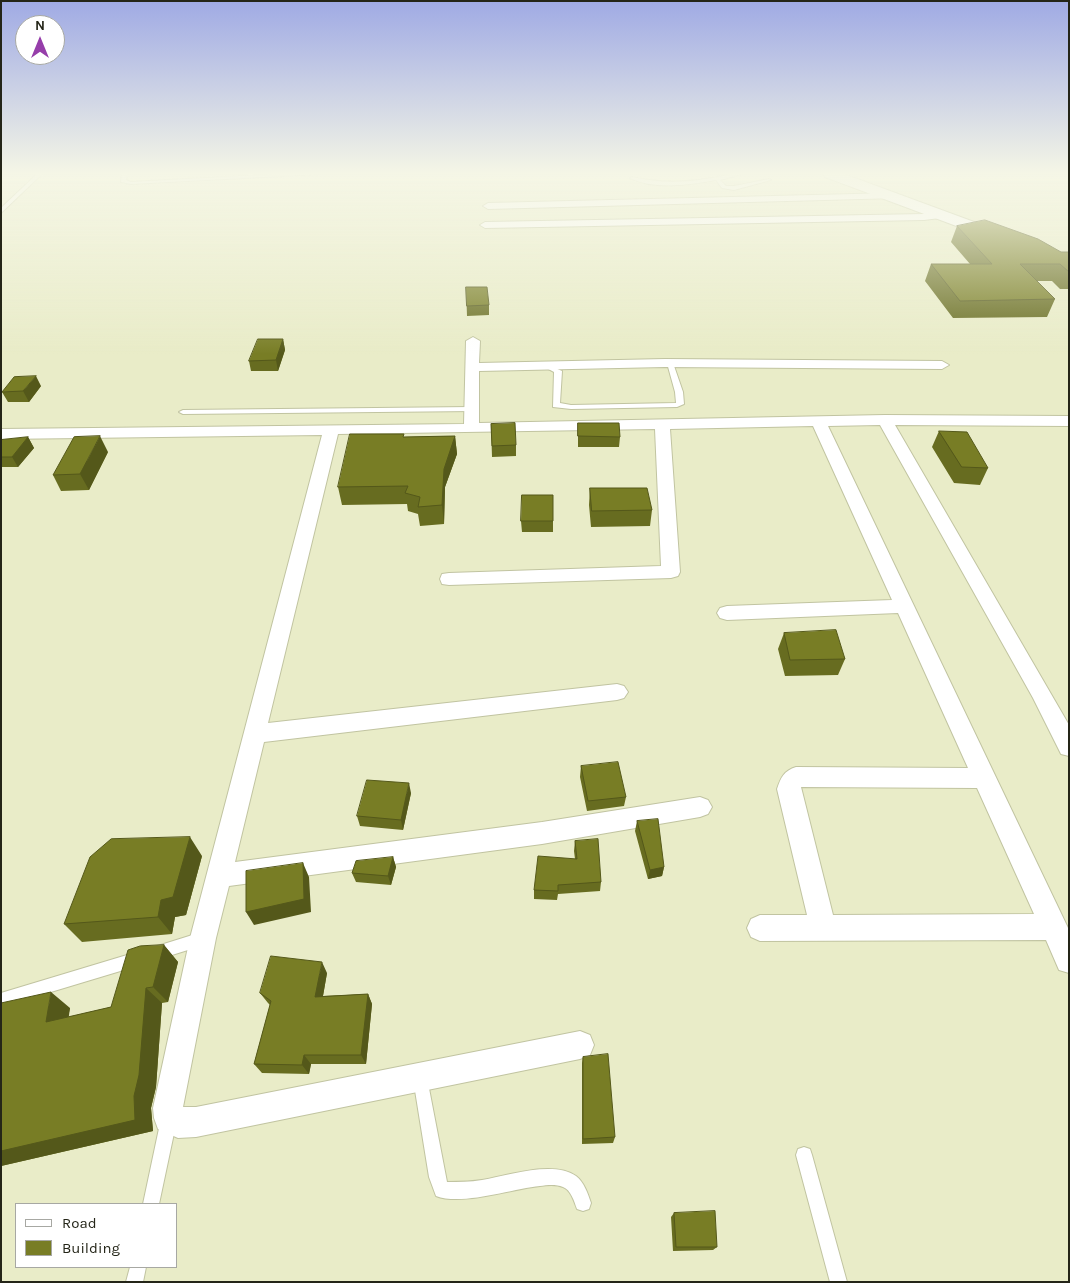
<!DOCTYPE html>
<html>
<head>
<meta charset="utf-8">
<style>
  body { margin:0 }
  #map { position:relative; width:1070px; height:1283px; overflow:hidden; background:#e9ecc8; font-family:Karla,sans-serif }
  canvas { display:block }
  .frame { position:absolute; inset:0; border:2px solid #242518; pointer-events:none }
  .legend { position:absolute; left:15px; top:1203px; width:162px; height:65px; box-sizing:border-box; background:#fff; border:1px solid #a7a8a3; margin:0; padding:6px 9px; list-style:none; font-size:15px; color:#242518 }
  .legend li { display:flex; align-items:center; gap:10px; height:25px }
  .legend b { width:25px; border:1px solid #a7a8a3 }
  .north { position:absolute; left:15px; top:15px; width:50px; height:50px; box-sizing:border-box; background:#fff; border:1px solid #a7a8a3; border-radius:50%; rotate:0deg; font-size:14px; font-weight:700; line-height:20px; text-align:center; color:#242518 }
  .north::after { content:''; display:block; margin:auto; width:18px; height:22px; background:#963eaa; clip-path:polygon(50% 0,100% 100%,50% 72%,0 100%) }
</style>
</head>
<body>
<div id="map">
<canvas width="1070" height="1283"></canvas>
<div class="frame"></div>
<ul class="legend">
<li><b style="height:6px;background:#fff"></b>Road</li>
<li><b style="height:14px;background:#787d25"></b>Building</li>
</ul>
<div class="north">N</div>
</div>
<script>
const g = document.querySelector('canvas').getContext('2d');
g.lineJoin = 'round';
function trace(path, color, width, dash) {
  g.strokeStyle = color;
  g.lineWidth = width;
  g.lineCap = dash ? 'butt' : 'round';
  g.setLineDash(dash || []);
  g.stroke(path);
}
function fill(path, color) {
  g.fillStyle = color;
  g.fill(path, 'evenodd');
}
const lane = new Path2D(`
  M37,174H42L1,213V208Z
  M122,174H127L126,180L131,182L278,174H320L131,184L121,182Z
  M731,174H742L720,180L726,186H734L769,179L771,180L734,190L722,188L716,180C689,185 654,190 630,178L632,177C666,185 698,182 731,174Z
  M670,361L673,363L683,392L684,404L677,407L571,409L553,407L554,372L541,365L546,364L562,371L560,403L571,405L676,403L675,392L667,363Z
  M472,407L476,409L475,411L183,414L179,412L183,410Z
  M202,932L207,934L209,939L207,944L156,960L151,958L149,953L151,948Z
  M137,952L142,954L144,959L142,964L137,966L1,1007V993Z
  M420,1071L425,1073L427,1078L447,1182C459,1182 470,1182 482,1180C507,1176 553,1160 576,1176C584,1182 588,1194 591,1203L589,1209L583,1211L577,1209C574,1201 571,1190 563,1187C556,1184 547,1185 540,1186C511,1189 462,1206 436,1196L429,1177L413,1078L415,1073Z
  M169,1111L174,1114L177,1119L159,1204H143L161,1119L164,1114Z
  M804,1147L810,1149L812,1155L847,1282H830L796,1155L798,1149Z
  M130,1267H146L143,1282H126Z`);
const street = new Path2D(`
  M895,193L900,196L899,198L488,209L483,206L488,203Z
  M944,212L949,215L948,217L924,220L485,228L480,225L485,222L924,214Z
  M473,337L480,341L479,363L665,359L942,361L949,365L942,369L665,367L479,371V423L885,415L1069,416V426L895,425L1069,725V756L1061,754L1033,698L880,425L828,426L1069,930V973L1059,970L1046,940L760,941L751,937L747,928L751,919L760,915H807L777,789C781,777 784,771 796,767L968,768L898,613L727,620L720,618L717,613L720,608L727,606L892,600L813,426L670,429L680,572L678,576L671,578L449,585L442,584L440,579L442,574L449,573L661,566L655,429L338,434L268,723L617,684L624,686L628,692L624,698L617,700L264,742L235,862L542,822L700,797L708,800L712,807L708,814L700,817L542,844L229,886L216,938L183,1107H196L580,1031L590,1035L594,1045L590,1055L580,1059L196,1137L178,1138L158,1129L154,1118L153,1108L190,938L322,435L1,439V429L464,424L466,341ZM801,787L977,788L1034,914L833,915Z`);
const primary = new Path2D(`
  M824,174H844L1069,257V268L825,177Z`);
const wall = new Path2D(`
  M957,226L1061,252H1069V289H1060L1052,281H1037L1055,299L1047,317L953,318L925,281L931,264H970L951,242Z
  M466,287L489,305V315L467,316Z
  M283,339L285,350L278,371H251L249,361Z
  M41,386L29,402H8L2,392Z
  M578,423L620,437L619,447H578Z
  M491,424L516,445V456L492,457Z
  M939,431L988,468L980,485L954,483L932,447Z
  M455,436L457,454L445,487L444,524L420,526L418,514L408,511L407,504L342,505L338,487L404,437Z
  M28,437L34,448L18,467H1V440Z
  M108,452L89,490L61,491L53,475Z
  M590,488L652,510L650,526L591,527L589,505Z
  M521,521H553V532H522Z
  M784,633L845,659L838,675L785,676L778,649Z
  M581,766L626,797L624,806L587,811L580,777Z
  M411,793L403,830L360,826L357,816Z
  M637,821L664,867L662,876L648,879L635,831Z
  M575,841L601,882L600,891L558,894L557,900L534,899V890L575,859L574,851Z
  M202,856L186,915L175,917L172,934L82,942L64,924Z
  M393,857L396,867L391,885L356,882L352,873Z
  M164,945L178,962L168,1002L162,1003L156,1087L151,1108L153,1131L1,1166V1003L70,1008L68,1017L111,1007Z
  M327,973L323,996L368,994L372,1004L366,1064H311L309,1074L262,1073L254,1064L270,1005L268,1003L260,993Z
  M583,1057L615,1137L613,1143L582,1144V1063Z
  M674,1213L717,1247L713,1250L673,1251L671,1217Z`);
const shadedWall = new Path2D(`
  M283,339L285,350L278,371L276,360Z
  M36,376L41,386L29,402L23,391Z
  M100,436L108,452L89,490L80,474Z
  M455,436L457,454L445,487L444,524L442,505L444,469Z
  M28,437L34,448L18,467L12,457Z
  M409,783L411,793L403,830L401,820Z
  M190,837L202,856L186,915L175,917L172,934L158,917L161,900Z
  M393,857L396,867L391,885L388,876Z
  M303,863L309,877L311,912L254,925L246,912Z
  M664,867L662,876L648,879L650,870Z
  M164,945L178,962L168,1002L153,987Z
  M322,962L327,973L321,1007L315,997Z
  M146,988L162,1003L156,1087L151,1108L153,1131L1,1166V1151Z
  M51,992L70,1008L66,1036L46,1022Z
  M368,994L372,1004L366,1064L361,1055Z
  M304,1055L311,1064L309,1074L302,1065Z`);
const building = new Path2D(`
  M985,220L1038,239L1061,252H1069V272L1060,264H1020L1055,299L960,301L931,264H992L957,226Z
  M466,287H487L489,305L467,306Z
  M258,339H283L276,360L249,361Z
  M36,376L23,391L2,392L14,377Z
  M515,423L516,445L492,446L491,424Z
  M578,423H619L620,437L578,436Z
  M939,431L967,432L988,468L962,467Z
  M350,434H404L403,437L455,436L444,469L442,505L418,507L420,497L405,493L408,486L338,487Z
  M100,436L80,474L53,475L74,437Z
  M28,437L12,457H1V440Z
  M590,488H647L652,510L592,511Z
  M522,495H553V521H521Z
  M836,630L845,659L790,660L784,633Z
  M618,762L626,797L588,801L581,766Z
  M367,780L409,783L401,820L357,816Z
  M658,819L664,867L650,870L637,821Z
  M190,837L173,897L161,900L158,917L64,924L90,857L111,839Z
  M598,839L601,882L558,885V891L534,890L538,856L577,859L575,841Z
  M393,857L388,876L352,873L356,861Z
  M303,863L304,899L246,912V871Z
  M164,945L153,987L146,988L139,1075L134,1096L135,1120L1,1151V1003L51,992L46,1022L111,1007L128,950L140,946Z
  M271,956L322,962L315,997L368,994L361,1055H304L302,1065L254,1064L271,1001L260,993Z
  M608,1054L615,1137L583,1139V1057Z
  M715,1211L717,1247H676L674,1213Z`);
trace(lane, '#c1c4a1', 2);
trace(street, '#c1c4a1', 2);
trace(primary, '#c1c4a1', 2);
fill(lane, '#fff');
fill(street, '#fff');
fill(primary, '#fff');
fill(wall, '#676c20');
fill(shadedWall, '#54581a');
fill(building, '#787d25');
trace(building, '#54581a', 1);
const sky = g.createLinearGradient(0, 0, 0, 354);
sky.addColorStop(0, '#9faae4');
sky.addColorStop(0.49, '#f5f6e6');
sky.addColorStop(1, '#f5f6e600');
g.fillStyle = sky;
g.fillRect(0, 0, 1070, 354);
</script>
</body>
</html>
